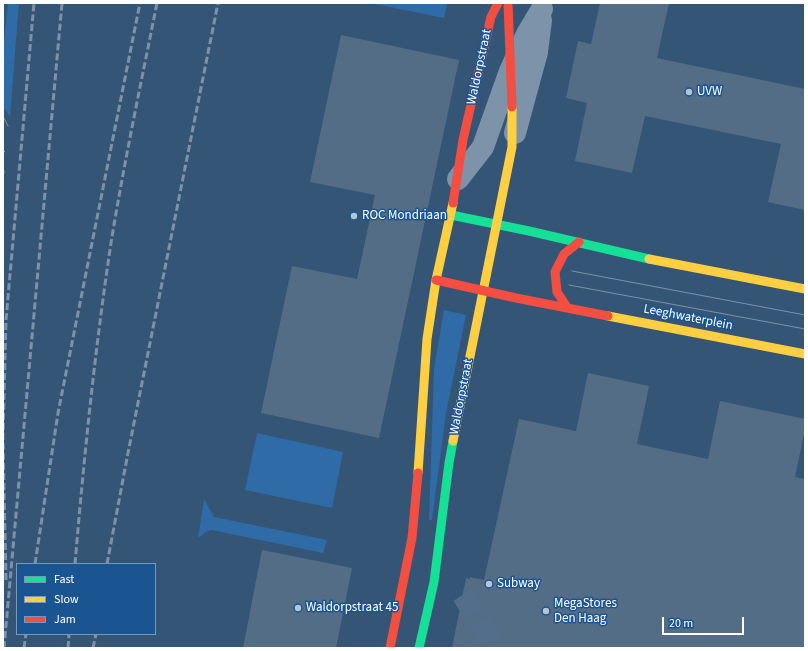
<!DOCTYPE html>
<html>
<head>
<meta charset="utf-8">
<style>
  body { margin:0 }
  #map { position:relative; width:808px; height:651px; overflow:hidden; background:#355576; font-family:"Source Sans 3",sans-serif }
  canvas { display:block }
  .frame { position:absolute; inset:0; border:4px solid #fff; pointer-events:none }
  .legend { position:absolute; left:16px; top:563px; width:140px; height:72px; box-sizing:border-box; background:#1a5491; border:1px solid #7698bd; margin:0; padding:5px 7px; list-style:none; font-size:12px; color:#fff }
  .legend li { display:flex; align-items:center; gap:8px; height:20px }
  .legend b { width:20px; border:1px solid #7698bd }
  .scale { position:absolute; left:662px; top:617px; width:82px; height:18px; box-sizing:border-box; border:2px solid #fff; border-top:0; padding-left:5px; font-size:12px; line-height:14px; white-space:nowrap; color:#fff; -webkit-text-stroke:3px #1a5491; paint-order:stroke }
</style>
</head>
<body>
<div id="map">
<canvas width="808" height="651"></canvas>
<div class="frame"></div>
<ul class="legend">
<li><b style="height:5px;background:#16e098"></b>Fast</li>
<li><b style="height:5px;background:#ffcf43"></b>Slow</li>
<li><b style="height:5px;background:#f24e42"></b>Jam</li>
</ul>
<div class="scale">20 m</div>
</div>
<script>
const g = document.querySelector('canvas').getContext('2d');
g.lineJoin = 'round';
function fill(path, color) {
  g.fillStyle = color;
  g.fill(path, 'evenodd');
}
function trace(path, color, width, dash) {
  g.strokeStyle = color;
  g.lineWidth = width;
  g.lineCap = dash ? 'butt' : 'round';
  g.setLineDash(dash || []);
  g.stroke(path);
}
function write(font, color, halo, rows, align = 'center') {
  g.font = font + ' "Source Sans 3",sans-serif';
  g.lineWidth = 3;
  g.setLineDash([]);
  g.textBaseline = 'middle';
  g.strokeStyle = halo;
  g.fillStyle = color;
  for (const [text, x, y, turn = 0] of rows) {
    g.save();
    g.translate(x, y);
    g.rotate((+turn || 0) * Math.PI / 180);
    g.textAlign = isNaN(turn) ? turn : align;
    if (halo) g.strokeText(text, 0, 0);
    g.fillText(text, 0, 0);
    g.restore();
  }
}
const green = new Path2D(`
  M8,3H19L10,117L3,106V52Z
  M370,3H445L447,5L444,18Z
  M444,310L466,315L446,413L432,520H429L434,369Z
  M257,433L343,452L332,508L245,490Z
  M204,499L214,517L327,540L323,553L212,530L207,531L198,538Z`);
const building = new Path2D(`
  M600,3H669L657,58L805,89V210L768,202L781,144L645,116L632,173L575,161L587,103L566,98L578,41L591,44Z
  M341,35L459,60L379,438L261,413L292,266L357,279L375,195L310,182Z
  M588,373L649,386L637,444L708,459L720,401L805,419V429L795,477L805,479V648H452L466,578L470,579V577L484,580L519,419L576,431Z
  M262,550L352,568L336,648H243Z`);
const streetTunnel = new Path2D(`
  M463,595L495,648`);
const street = new Path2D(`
  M515,133L537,52L541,20
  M458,179L483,147L510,71L527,34L542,9`);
const fast = new Path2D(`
  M451,215L529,231L649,259
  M419,648L434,582L449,463L453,441`);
const slow = new Path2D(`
  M649,259L805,289
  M608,316L805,354
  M453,441L512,147V107
  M418,473L427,339L436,280L453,203`);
const jam = new Path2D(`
  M508,3L512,107
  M453,203L463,140L491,17L498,3
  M436,280L516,298L608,316
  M567,307L557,292L555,272L564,254L579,242
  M390,648L412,538L418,473`);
const tram = new Path2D(`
  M3,116L8,126
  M3,150L5,152
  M3,173L5,172
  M572,271L805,315
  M569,285L805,329`);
const rail = new Path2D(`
  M35,564L58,413L140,3
  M75,564C84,457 95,349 111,243C124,163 141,83 157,3
  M107,564L128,453L218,3
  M6,580L3,438L6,320L34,3
  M4,648L62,3
  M24,648L26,634
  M68,648L69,634
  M93,648L96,634`);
const markers = [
  [689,92,4,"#b8c4cf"],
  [354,216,4,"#b8c4cf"],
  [489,584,4,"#b8c4cf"],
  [298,608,4,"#b8c4cf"],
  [546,611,4,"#b8c4cf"]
];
const streetNames = [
  ["Waldorpstraat",480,67,-78],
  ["Leeghwaterplein",688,318,11],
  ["Waldorpstraat",462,397,-79]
];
const poiNames = [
  ["UVW",697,92],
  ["ROC Mondriaan",362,216],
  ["Subway",497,584],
  ["MegaStores",554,604],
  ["Den Haag",554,619],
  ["Waldorpstraat 45",306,608]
];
fill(green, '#2e6ba7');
fill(building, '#536d87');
trace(streetTunnel, '#536e8b', 22, [22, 11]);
trace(street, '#7d93a9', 22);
trace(fast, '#16e098', 9);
trace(slow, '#ffcf43', 9);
trace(jam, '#f24e42', 9);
trace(tram, '#7d92a9', 1);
trace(rail, '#7d92a9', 3, [7, 3]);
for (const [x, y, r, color] of markers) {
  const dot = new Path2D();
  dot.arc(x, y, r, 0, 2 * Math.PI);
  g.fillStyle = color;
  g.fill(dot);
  trace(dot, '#1a5491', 1.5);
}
write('13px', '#fff', '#1a5491', streetNames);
write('13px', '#fff', '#1a5491', poiNames, 'left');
</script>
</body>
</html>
